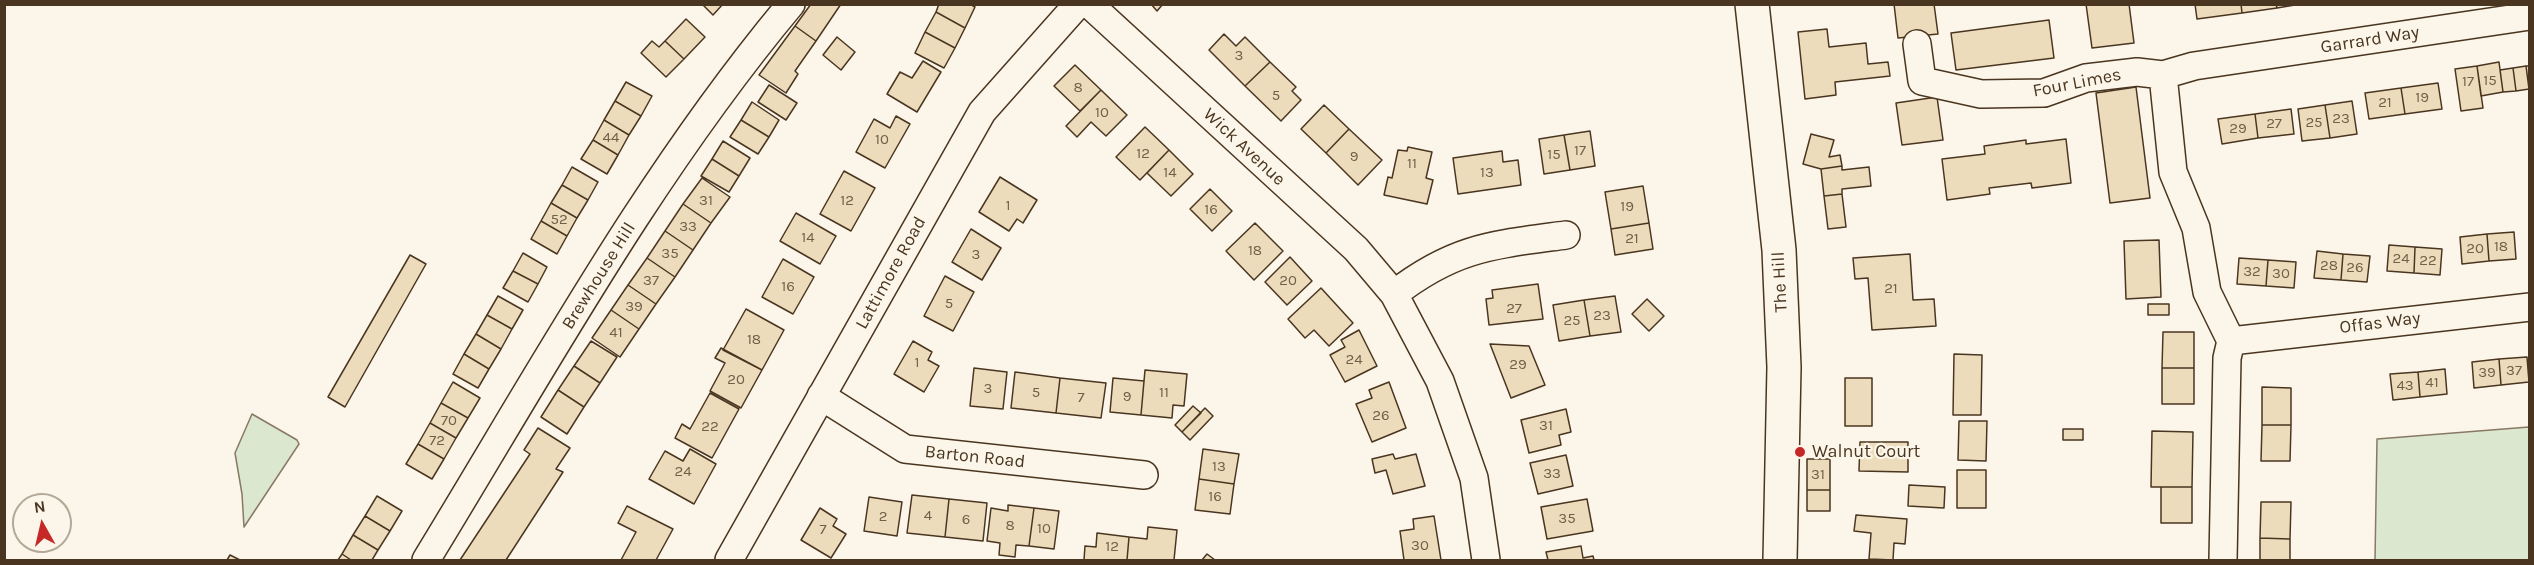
<!DOCTYPE html>
<html>
<head>
<meta charset="utf-8">
<style>
  body { margin:0 }
  #map { position:relative; width:2534px; height:565px; overflow:hidden; background:#fbf6e9; font-family:Karla,sans-serif }
  canvas { display:block }
  .frame { position:absolute; inset:0; border:6px solid #4a3520; pointer-events:none }
  .north { position:absolute; left:12px; top:493px; width:60px; height:60px; box-sizing:border-box; background:#fbf6e9; border:2px solid #b4a999; border-radius:50%; rotate:352deg; font-size:16px; font-weight:700; line-height:24px; text-align:center; color:#4a3520 }
  .north::after { content:''; display:block; margin:auto; width:21px; height:27px; background:#c62828; clip-path:polygon(50% 0,100% 100%,50% 72%,0 100%) }
</style>
</head>
<body>
<div id="map">
<canvas width="2534" height="565"></canvas>
<div class="frame"></div>
<div class="north">N</div>
</div>
<script>
const g = document.querySelector('canvas').getContext('2d');
g.lineJoin = 'round';
function fill(path, color) {
  g.fillStyle = color;
  g.fill(path, 'evenodd');
}
function trace(path, color, width, dash) {
  g.strokeStyle = color;
  g.lineWidth = width;
  g.lineCap = dash ? 'butt' : 'round';
  g.setLineDash(dash || []);
  g.stroke(path);
}
function write(font, color, halo, rows, align = 'center') {
  g.font = font + ' Karla,sans-serif';
  g.lineWidth = 4.5;
  g.setLineDash([]);
  g.textBaseline = 'middle';
  g.strokeStyle = halo;
  g.fillStyle = color;
  for (const [text, x, y, turn = 0] of rows) {
    g.save();
    g.translate(x, y);
    g.rotate((+turn || 0) * Math.PI / 180);
    g.textAlign = isNaN(turn) ? turn : align;
    if (halo) g.strokeText(text, 0, 0);
    g.fillText(text, 0, 0);
    g.restore();
  }
}
const green = new Path2D(`
  M252,414L297,440L299,444L244,527L242,494L235,453Z
  M2529,427V560H2375L2377,439Z`);
const building = new Path2D(`
  M702,4H723L713,15Z
  M811,4H841L816,41L795,26Z
  M939,4H970L975,7L965,28L936,12Z
  M1151,4H1163L1157,11Z
  M1894,4H1934L1938,34L1898,38Z
  M2086,4H2129L2134,43L2092,48Z
  M2195,4H2241L2242,13L2197,19Z
  M2241,4H2276L2277,8L2242,13Z
  M2276,4H2301L2277,8Z
  M936,12L965,28L955,48L925,32Z
  M686,19L705,37L684,59L665,41Z
  M2049,20L2054,58L1956,70L1951,33Z
  M795,26L816,41L795,71L798,74L786,93L759,75Z
  M1827,29L1829,47L1866,43L1868,64L1888,62L1890,76L1835,82L1836,95L1805,99L1798,32Z
  M925,32L955,48L944,68L915,53Z
  M1224,34L1236,46L1245,37L1270,62L1245,86L1209,50Z
  M837,37L855,52L841,70L823,55Z
  M652,41L659,47L665,41L684,59L666,77L641,53Z
  M923,61L941,72L917,112L887,94L900,72L912,78Z
  M1270,62L1296,87L1292,91L1301,100L1281,121L1245,86Z
  M2499,62L2503,92L2481,96L2477,66Z
  M1075,65L1101,90L1080,111L1054,86Z
  M2477,66L2483,108L2461,111L2455,69Z
  M2526,66L2529,89L2516,91L2513,68Z
  M2526,66H2530V89H2529Z
  M2513,68L2516,91L2503,92L2500,70Z
  M626,82L652,96L641,116L615,101Z
  M2438,83L2442,109L2405,114L2401,88Z
  M769,85L797,103L786,120L758,102Z
  M2136,87L2150,198L2110,203L2096,93Z
  M2401,88L2405,114L2369,119L2365,93Z
  M1101,90L1127,115L1106,136L1091,122L1077,137L1066,126Z
  M1937,97L1943,140L1902,145L1896,103Z
  M615,101L641,116L629,135L604,120Z
  M2352,101L2357,134L2330,138L2325,105Z
  M752,102L779,120L769,137L741,120Z
  M1324,105L1349,129L1326,153L1301,129Z
  M2325,105L2330,138L2302,141L2298,109Z
  M2291,109L2294,134L2258,138L2255,114Z
  M2255,114L2258,138L2222,144L2218,119Z
  M896,116L910,124L885,168L856,152L874,119L890,128Z
  M604,120L629,135L618,155L593,140Z
  M741,120L769,137L758,154L730,137Z
  M1145,127L1169,150L1140,180L1116,157Z
  M1349,129L1382,160L1358,185L1326,153Z
  M1590,131L1595,166L1570,170L1564,135Z
  M1811,134L1834,140L1829,157L1840,155L1842,166L1821,169L1803,164Z
  M1564,135L1570,170L1544,174L1539,139Z
  M2066,139L2071,183L2032,188L2031,183L1989,188L1990,194L1947,200L1942,159L1985,154L1984,146L2026,140V144Z
  M593,140L618,155L607,174L581,159Z
  M723,141L750,158L739,176L712,159Z
  M1408,147L1432,152L1426,178L1433,180L1427,204L1384,195L1388,177L1392,178L1398,150L1407,151Z
  M1169,150L1193,174L1171,196L1147,173Z
  M1502,151L1503,162L1518,160L1521,185L1458,194L1453,158Z
  M712,159L739,176L729,192L701,176Z
  M1842,166V170L1869,167L1871,186L1842,189V194L1824,196L1821,169Z
  M572,167L598,182L588,200L562,185Z
  M844,171L875,188L851,231L820,214Z
  M1000,177L1037,200L1023,223L1017,219L1009,231L979,212Z
  M702,178L730,197L711,223L683,204Z
  M562,185L588,200L577,218L551,203Z
  M1643,186L1649,223L1611,229L1605,192Z
  M1210,189L1232,211L1212,231L1190,209Z
  M1842,194L1846,227L1828,229L1824,196Z
  M551,203L577,218L567,236L541,221Z
  M683,204L711,223L693,250L665,231Z
  M796,213L836,236L820,264L780,241Z
  M541,221L567,236L557,254L531,239Z
  M1255,223L1283,251L1254,280L1226,251Z
  M1649,223L1653,249L1615,255L1611,229Z
  M971,229L1001,248L982,280L952,262Z
  M665,231L693,250L675,277L647,258Z
  M2514,232L2516,259L2489,261L2487,234Z
  M2487,234L2489,261L2462,264L2460,237Z
  M2159,240L2161,297L2126,299L2124,241Z
  M2389,245L2415,247L2414,273L2387,271Z
  M2415,247L2442,249L2440,275L2414,273Z
  M2317,251L2343,254L2341,280L2314,278Z
  M523,253L547,267L538,284L513,271Z
  M1910,254L1913,300L1934,299L1936,326L1872,330L1868,278L1855,279L1853,258Z
  M2343,254L2370,256L2367,282L2341,280Z
  M410,255L426,264L345,407L328,397Z
  M1290,257L1312,281L1287,305L1265,282Z
  M647,258L675,277L656,304L628,285Z
  M2239,258L2268,260L2266,286L2237,284Z
  M783,259L814,277L793,314L762,297Z
  M2268,260L2296,262L2294,288L2266,286Z
  M513,271L538,284L528,302L503,288Z
  M945,276L974,292L953,331L924,316Z
  M1538,284L1543,319L1489,325L1486,299L1493,298L1492,290Z
  M628,285L656,304L639,329L611,310Z
  M1321,288L1353,323L1329,346L1314,330L1305,338L1288,319Z
  M498,296L523,310L512,329L487,315Z
  M1615,296L1621,332L1590,336L1584,300Z
  M1647,299L1664,316L1649,331L1632,314Z
  M1584,300L1590,336L1559,341L1553,305Z
  M2148,304H2169V315H2148Z
  M746,309L784,330L762,370L723,350Z
  M611,310L639,329L620,357L592,338Z
  M487,315L512,329L501,349L476,334Z
  M1359,330L1377,366L1345,382L1330,355L1345,347L1341,340Z
  M2163,332H2194V368H2162Z
  M476,334L501,349L489,369L464,354Z
  M591,341L617,357L600,383L574,366Z
  M913,341L932,352L928,360L939,366L924,392L894,374Z
  M1490,344L1529,346L1545,385L1511,398Z
  M721,348L762,370L741,408L710,391L725,363L715,358Z
  M464,354L489,369L478,388L453,374Z
  M1954,354L1982,355L1981,415H1953Z
  M2527,357L2529,382L2501,385L2499,359Z
  M2499,359L2501,385L2474,388L2472,362Z
  M574,366L600,383L584,407L558,390Z
  M974,368L1007,372L1003,409L970,406Z
  M2162,368H2194V404H2162Z
  M2445,369L2447,394L2420,397L2418,372Z
  M1145,370L1187,374L1184,406L1173,405L1172,418L1141,415Z
  M1015,372L1060,378L1056,413L1011,408Z
  M2418,372L2420,397L2393,400L2390,374Z
  M1060,378L1106,383L1101,418L1056,413Z
  M1113,378L1144,381L1141,415L1110,412Z
  M1845,378H1872V426H1845Z
  M453,382L480,398L468,418L441,403Z
  M1389,382L1406,428L1372,442L1356,404L1372,398L1369,390Z
  M2262,387L2291,388V425H2262Z
  M558,390L584,407L567,434L541,417Z
  M710,393L739,409L712,458L675,438L682,424L690,429Z
  M441,403L468,418L456,438L430,423Z
  M1193,406L1201,413L1182,432L1175,425Z
  M1205,408L1213,416L1190,440L1182,432Z
  M1566,409L1571,432L1559,435L1561,445L1529,453L1521,420Z
  M1959,421H1987L1986,461L1958,460Z
  M430,423L456,438L444,459L418,444Z
  M2262,425H2291L2290,461H2261Z
  M538,428L570,448L556,469L563,472L506,560H460L530,454L524,450Z
  M2063,429H2083V440H2063Z
  M2152,431L2193,432L2192,487H2151Z
  M1860,442H1908V472L1859,471Z
  M418,444L444,459L432,479L406,464Z
  M690,449L716,464L694,504L649,479L665,451L683,461Z
  M1203,449L1239,454L1234,484L1199,479Z
  M1393,454L1395,459L1416,454L1425,486L1393,494L1386,470L1375,473L1372,459Z
  M1566,455L1573,486L1538,494L1530,463Z
  M1807,459H1830V490H1807Z
  M1957,470H1986V508H1957Z
  M1199,479L1234,484L1230,514L1195,510Z
  M1909,485L1945,487L1944,508L1908,506Z
  M2161,487H2192V523H2161Z
  M1807,490H1830V511H1807Z
  M912,495L949,499L945,537L907,533Z
  M377,496L402,511L390,531L365,516Z
  M869,497L902,502L897,536L864,531Z
  M949,499L987,503L983,541L945,537Z
  M1587,499L1593,531L1547,539L1541,507Z
  M2261,502H2291L2290,539L2260,538Z
  M1008,505L1034,508L1029,546L1016,545L1015,557L999,555L1000,543L987,541L991,508L1008,511Z
  M627,506L673,529L656,560H621L636,532L618,523Z
  M820,508L837,519L833,526L846,534L831,558L801,540Z
  M1034,508L1059,511L1054,549L1029,546Z
  M1856,515L1907,519L1905,544L1894,543L1893,560L1869,559L1871,533L1854,531Z
  M365,516L390,531L378,550L353,535Z
  M1434,516L1441,560H1404L1400,531L1414,529L1413,519Z
  M1148,527L1177,530L1174,560H1180H1127L1129,537L1147,539Z
  M1097,533L1129,537L1127,560H1084L1085,546L1096,547Z
  M353,535L378,550L372,560H351L342,554Z
  M2260,538L2290,539V560H2260Z
  M1581,546L1583,558L1593,556L1594,560H1548L1546,552Z
  M342,554L351,560H338Z
  M1207,554L1215,560H1202Z
  M230,555L240,560H227Z`);
const minor = new Path2D(`
  M1089,4L1356,249L1394,294L1440,381L1474,478L1486,560
  M1917,44L1922,81L1981,94L2044,93L2086,78L2137,72L2163,75L2173,172L2196,228L2207,292L2231,341
  M2163,75L2194,66L2530,16
  M1394,294C1455,247 1492,245 1566,235
  M821,396L905,449L1144,475
  M426,560C541,372 648,175 791,4
  M729,560L982,112L1078,4
  M2223,560L2227,358L2231,341L2530,307`);
const major = new Path2D(`
  M1752,4L1779,250L1784,367L1780,560`);
const markers = [
  [1800,452,6,"#c62828"]
];
const numberNames = [
  ["3",1239,56],
  ["15",2490,81],
  ["17",2468,82],
  ["8",1078,88],
  ["5",1276,96],
  ["19",2422,98],
  ["21",2385,103],
  ["10",1102,113],
  ["23",2341,119],
  ["25",2314,123],
  ["27",2274,124],
  ["29",2238,129],
  ["44",611,138],
  ["10",882,140],
  ["17",1580,151],
  ["12",1143,154],
  ["15",1554,155],
  ["9",1354,157],
  ["11",1412,164],
  ["14",1170,173],
  ["13",1487,173],
  ["31",706,201],
  ["12",847,201],
  ["1",1008,206],
  ["19",1627,207],
  ["16",1211,210],
  ["52",559,220],
  ["33",688,227],
  ["14",808,238],
  ["21",1632,239],
  ["18",2501,247],
  ["20",2475,249],
  ["18",1255,251],
  ["35",670,254],
  ["3",976,255],
  ["24",2401,259],
  ["22",2428,261],
  ["28",2329,266],
  ["26",2355,268],
  ["32",2252,272],
  ["30",2281,274],
  ["37",651,281],
  ["20",1288,281],
  ["16",788,287],
  ["21",1891,289],
  ["5",949,304],
  ["39",634,307],
  ["27",1514,309],
  ["23",1602,316],
  ["25",1572,321],
  ["41",616,333],
  ["18",754,340],
  ["24",1354,360],
  ["1",917,363],
  ["29",1518,365],
  ["37",2514,371],
  ["39",2487,373],
  ["20",736,380],
  ["41",2432,383],
  ["43",2405,386],
  ["3",988,389],
  ["5",1036,393],
  ["11",1164,393],
  ["9",1127,397],
  ["7",1081,398],
  ["26",1381,416],
  ["70",449,421],
  ["31",1546,426],
  ["22",710,427],
  ["72",437,441],
  ["13",1219,467],
  ["24",683,472],
  ["33",1552,474],
  ["31",1818,475],
  ["16",1215,497],
  ["4",928,516],
  ["2",883,517],
  ["35",1567,519],
  ["6",966,520],
  ["8",1010,526],
  ["10",1044,529],
  ["7",823,530],
  ["30",1420,546],
  ["12",1112,547]
];
const streetNames = [
  ["Garrard Way",2370,40,-9],
  ["Four Limes",2077,83,-11],
  ["Wick Avenue",1244,147,43],
  ["Lattimore Road",891,273,-61],
  ["Brewhouse Hill",599,276,-58],
  ["The Hill",1780,282,-93],
  ["Offas Way",2380,323,-7],
  ["Barton Road",975,457,6]
];
const poiNames = [
  ["Walnut Court",1812,452]
];
fill(green, '#dce7d0');
trace(green, '#887966', 1.5);
fill(building, '#ecdcbc');
trace(building, '#4a3520', 1.5);
trace(minor, '#4a3520', 30);
trace(major, '#4a3520', 36);
trace(minor, '#fbf6e9', 27);
trace(major, '#fbf6e9', 33);
for (const [x, y, r, color] of markers) {
  const dot = new Path2D();
  dot.arc(x, y, r, 0, 2 * Math.PI);
  g.fillStyle = color;
  g.fill(dot);
  trace(dot, '#fbf6e9', 2);
}
write('15px', '#725f47', null, numberNames);
write('18px', '#4a3520', '#fbf6e9', streetNames);
write('18px', '#4a3520', '#fbf6e9', poiNames, 'left');
</script>
</body>
</html>
